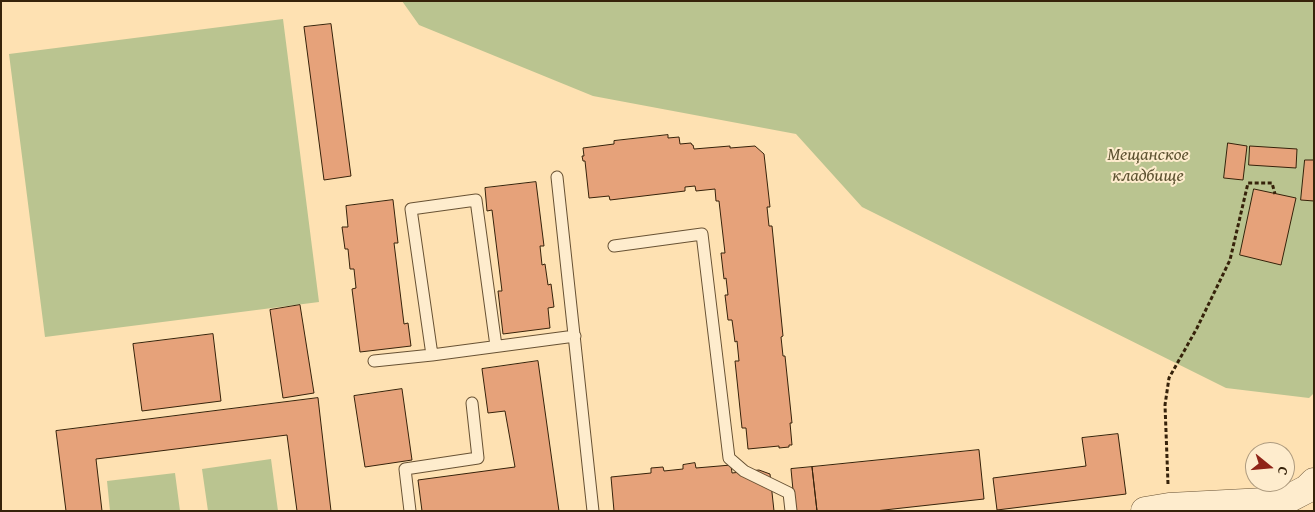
<!DOCTYPE html>
<html>
<head>
<meta charset="utf-8">
<style>
  body { margin:0 }
  #map { position:relative; width:1315px; height:512px; overflow:hidden; background:#fee1b2; font-family:"Gentium Book Plus",serif }
  canvas { display:block }
  .frame { position:absolute; inset:0; border:2px solid #36220a; pointer-events:none }
  .north { position:absolute; left:1245px; top:442px; width:50px; height:50px; box-sizing:border-box; background:#feeccd; border:1px solid #ae9b7f; border-radius:50%; rotate:107deg; font-size:14px; font-weight:700; line-height:20px; text-align:center; color:#36220a }
  .north::after { content:''; display:block; margin:auto; width:18px; height:22px; background:#8f2418; clip-path:polygon(50% 0,100% 100%,50% 72%,0 100%) }
</style>
</head>
<body>
<div id="map">
<canvas width="1315" height="512"></canvas>
<div class="frame"></div>
<div class="north">С</div>
</div>
<script>
const g = document.querySelector('canvas').getContext('2d');
g.lineJoin = 'round';
function fill(path, color) {
  g.fillStyle = color;
  g.fill(path, 'evenodd');
}
function trace(path, color, width, dash) {
  g.strokeStyle = color;
  g.lineWidth = width;
  g.lineCap = dash ? 'butt' : 'round';
  g.setLineDash(dash || []);
  g.stroke(path);
}
function write(font, color, halo, rows, align = 'center') {
  g.font = font + ' "Gentium Book Plus",serif';
  g.lineWidth = 4;
  g.setLineDash([]);
  g.textBaseline = 'middle';
  g.strokeStyle = halo;
  g.fillStyle = color;
  for (const [text, x, y, turn = 0] of rows) {
    g.save();
    g.translate(x, y);
    g.rotate((+turn || 0) * Math.PI / 180);
    g.textAlign = isNaN(turn) ? turn : align;
    if (halo) g.strokeText(text, 0, 0);
    g.fillText(text, 0, 0);
    g.restore();
  }
}
const green = new Path2D(`
  M402,1H1314V393L1309,398L1226,388L862,207L796,134L593,96L419,25Z
  M283,19L319,302L45,337L9,54Z
  M271,459L278,511H208L202,469Z
  M175,473L180,511H110L107,481Z`);
const building = new Path2D(`
  M331,24L351,176L324,180L304,27Z
  M668,135V138L679,137L680,144L691,143L692,145H693L694,149L730,146V148L755,146L764,154L770,207H767L769,226H772L783,336L781,337L783,356H785L792,423H790L792,445H789V447L779,448V446L748,449L746,428H742L735,361H739L737,341L735,342L732,320H728L725,295H728L726,278L724,279L721,253H725L719,201H716L715,189L696,191L695,186L685,187V191L610,200L609,196L589,198L585,161H583L582,156H584L583,148L614,144V141Z
  M1228,143L1247,146L1243,180L1224,178Z
  M1250,146L1297,149L1296,168L1249,165Z
  M1305,160H1314V201L1301,200Z
  M536,182L544,246H540L542,265L545,264L548,285L551,284L554,307L548,308L550,328L503,334L498,291H502L492,210L487,211L485,188Z
  M1254,189L1296,198L1281,265L1240,255Z
  M393,200L398,243H394L404,324L408,323L411,346L360,352L352,289L356,288L354,269H350L348,249H345L342,227H348L346,206Z
  M300,305L314,393L283,398L270,310Z
  M213,334L221,401L142,411L133,344Z
  M538,361L559,511H422L418,480L515,467L505,411L488,413L482,369Z
  M402,389L412,460L365,467L354,396Z
  M318,398L331,511H297L287,435L96,459L102,511H66L56,431Z
  M1118,434L1126,494L997,510L993,478L1086,466L1082,438Z
  M979,450L984,499L875,511H817L812,467Z
  M695,463L696,468L731,465L732,473L759,470L770,474L774,511H614L611,477L651,473V468L663,467L664,471L683,469V465Z
  M812,467L817,511H795L791,469Z`);
const path = new Path2D(`
  M1168,484L1165,405L1169,378L1197,328L1230,260L1248,183H1272L1275,194`);
const service = new Path2D(`
  M557,177L593,511
  M614,246L702,234L729,458L744,471L789,493L791,511
  M432,355L411,209L476,200L496,346
  M374,361L432,355L575,336
  M410,511L405,469L478,458L472,403`);
const tertiary = new Path2D(`
  M1145,511L1169,507L1284,501L1307,489L1314,482`);
const parkNames = [
  ["Мещанское",1148,155],
  ["кладбище",1148,176]
];
fill(green, '#bac490');
fill(building, '#e6a27a');
trace(building, '#36220a', 1);
trace(service, '#685234', 13);
trace(tertiary, '#685234', 29);
trace(path, '#36220a', 3, [4, 2.5]);
trace(service, '#feeccd', 11);
trace(tertiary, '#feeccd', 28);
write('italic 18px', '#5e5332', '#feeccd', parkNames);
</script>
</body>
</html>
